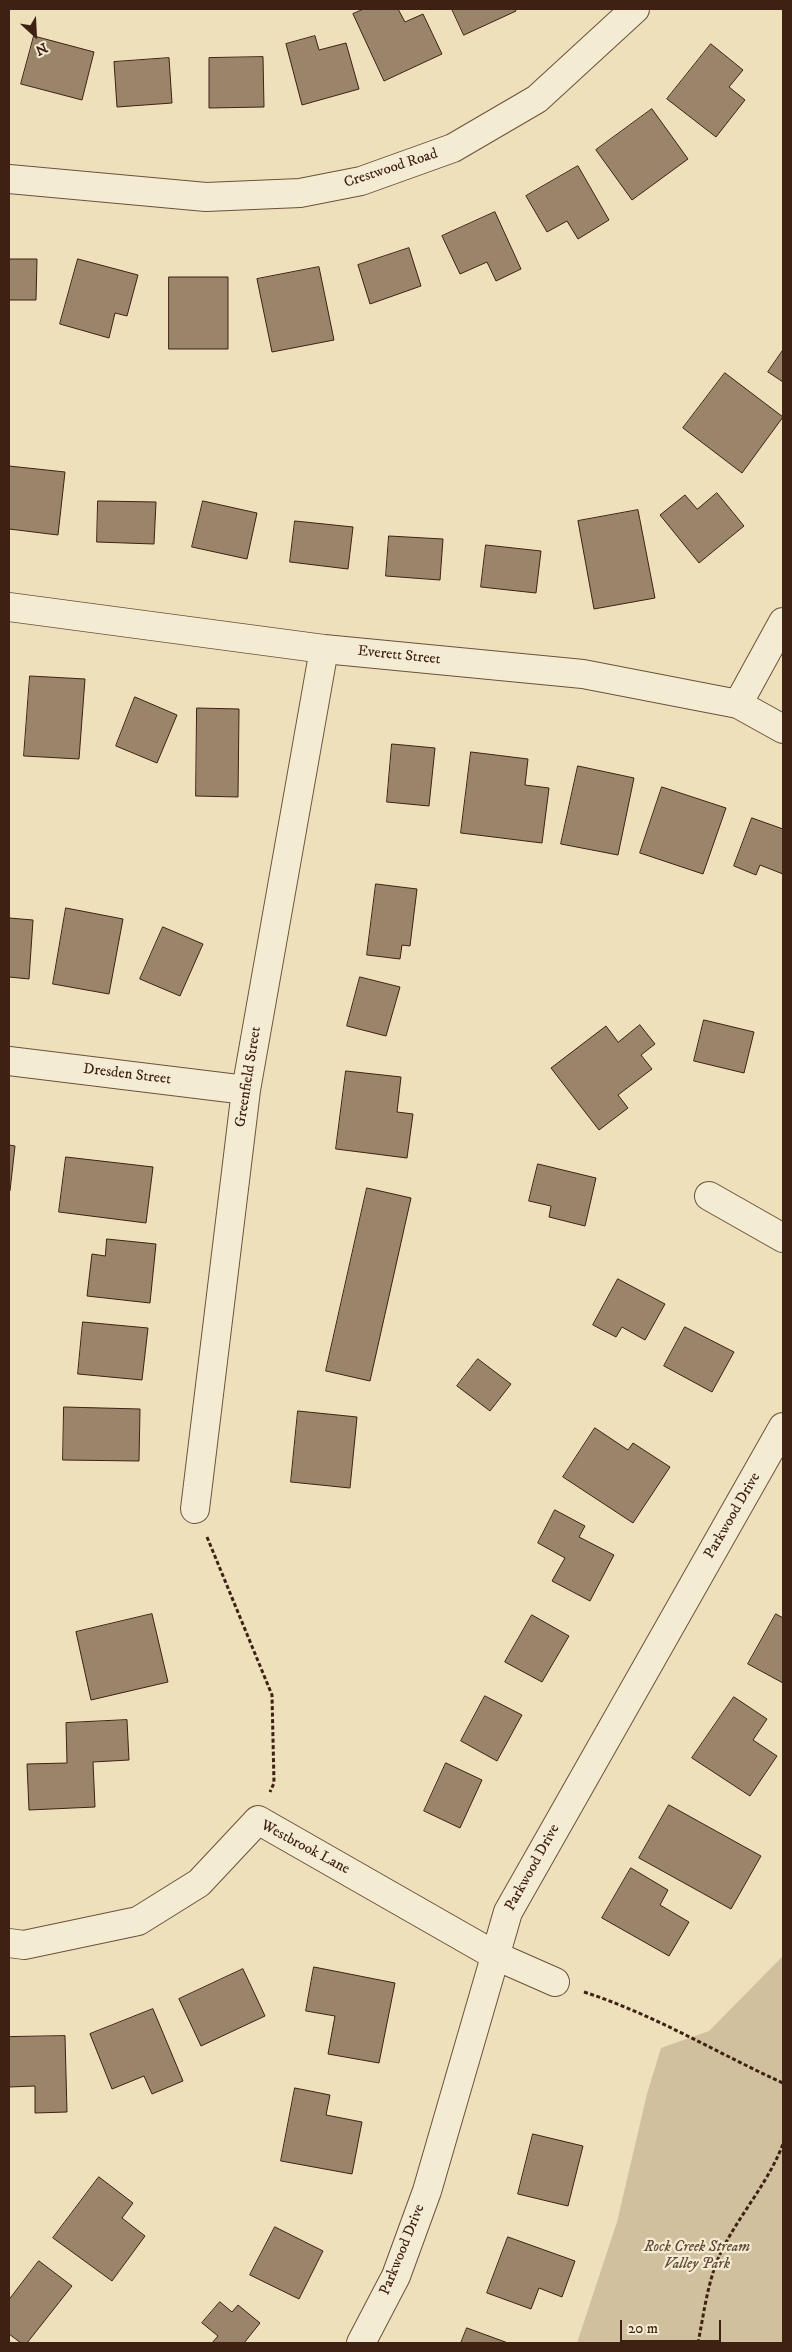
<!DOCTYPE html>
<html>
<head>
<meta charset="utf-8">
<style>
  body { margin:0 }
  #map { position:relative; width:792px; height:2352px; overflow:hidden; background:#eee0bb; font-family:"IM FELL DW Pica",serif }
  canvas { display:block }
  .frame { position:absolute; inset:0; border:10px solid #3f2113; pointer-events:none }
  .north { position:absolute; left:10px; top:10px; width:50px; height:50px; -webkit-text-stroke:4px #f4ebd3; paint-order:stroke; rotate:155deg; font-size:14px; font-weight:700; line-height:20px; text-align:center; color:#3f2113 }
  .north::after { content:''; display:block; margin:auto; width:18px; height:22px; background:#3f2113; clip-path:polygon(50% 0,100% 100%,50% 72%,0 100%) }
  .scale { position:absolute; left:620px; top:2320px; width:101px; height:22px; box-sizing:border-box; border:2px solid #3f2113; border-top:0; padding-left:6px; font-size:15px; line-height:18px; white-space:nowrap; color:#3f2113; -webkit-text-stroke:4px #f4ebd3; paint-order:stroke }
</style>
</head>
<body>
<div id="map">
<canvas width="792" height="2352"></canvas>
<div class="frame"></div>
<div class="north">N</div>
<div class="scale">20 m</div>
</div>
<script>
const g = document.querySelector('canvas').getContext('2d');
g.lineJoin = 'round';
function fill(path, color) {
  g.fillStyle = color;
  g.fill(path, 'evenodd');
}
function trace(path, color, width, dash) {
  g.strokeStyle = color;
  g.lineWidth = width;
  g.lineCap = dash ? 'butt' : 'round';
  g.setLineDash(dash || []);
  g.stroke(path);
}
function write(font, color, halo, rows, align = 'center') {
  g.font = font + ' "IM FELL DW Pica",serif';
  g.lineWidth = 4.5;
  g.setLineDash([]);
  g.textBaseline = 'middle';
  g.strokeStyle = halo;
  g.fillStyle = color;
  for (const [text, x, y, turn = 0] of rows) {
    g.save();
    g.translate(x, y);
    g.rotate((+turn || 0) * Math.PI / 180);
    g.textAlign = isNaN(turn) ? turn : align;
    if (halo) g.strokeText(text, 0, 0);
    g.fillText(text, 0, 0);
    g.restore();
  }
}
const green = new Path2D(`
  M783,1956V2343H577L617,2222L647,2094L661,2048L709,2031Z`);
const building = new Path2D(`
  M364,9H398L405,22L423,14L442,54L384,81L353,14Z
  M452,9H515L516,11L464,35Z
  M34,36L94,52L82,100L21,84Z
  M315,36L319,50L346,43L359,89L302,105L286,44Z
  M711,44L743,70L729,87L745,100L716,137L667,99Z
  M263,57L264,107L209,108V58Z
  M169,58L172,103L117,107L114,62Z
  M652,109L688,159L632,200L596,150Z
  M578,166L609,220L578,239L567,221L547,232L526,196Z
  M495,212L521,269L496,281L487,262L460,274L442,236Z
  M409,248L421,286L370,304L358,265Z
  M9,259H37L36,300H9Z
  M78,259L138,275L127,316L115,313L109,338L60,324Z
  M319,267L334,340L272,352L257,279Z
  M169,277H228V349H169Z
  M783,350V382L768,372Z
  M725,373L783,417L742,473L683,428Z
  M9,466L65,472L58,535L9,529Z
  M717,493L744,526L699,563L660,515L685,495L697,509Z
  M98,501L156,502L154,544L97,542Z
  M203,501L257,513L247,559L192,547Z
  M638,510L655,598L594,609L578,521Z
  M295,521L353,527L348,569L290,562Z
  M389,536L443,539L440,580L386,576Z
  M486,545L541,551L536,593L481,587Z
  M30,676L85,679L79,759L24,756Z
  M135,697L177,715L157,763L116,746Z
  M197,708L239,709L238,797L196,796Z
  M392,744L435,748L429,806L387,802Z
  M471,752L528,759L525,785L549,788L542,843L461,833Z
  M578,766L634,778L618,855L561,844Z
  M662,787L726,808L703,874L640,853Z
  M752,818L783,829V874L760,865L756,875L734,866Z
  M376,884L417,889L410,946L402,945L400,959L367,955Z
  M66,908L123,919L109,994L53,984Z
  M9,918L33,920L29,979L9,977Z
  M163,927L203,944L180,996L140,979Z
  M360,977L400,987L386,1036L347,1026Z
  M704,1020L754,1032L744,1073L694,1061Z
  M640,1025L655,1044L641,1055L652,1069L618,1095L628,1108L599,1130L551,1068L606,1026L618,1042Z
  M346,1071L401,1077L397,1112L413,1114L407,1158L336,1149Z
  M9,1145L15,1146L10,1191H9Z
  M66,1157L153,1167L146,1223L59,1212Z
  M538,1164L596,1178L585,1226L549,1217L551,1206L529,1201Z
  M367,1188L411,1198L370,1381L326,1371Z
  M107,1239L156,1244L150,1303L87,1296L92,1254L105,1256Z
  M618,1279L665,1304L645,1340L622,1327L616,1337L593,1325Z
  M83,1322L148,1328L142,1380L78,1374Z
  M685,1327L734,1352L712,1392L664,1366Z
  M478,1359L511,1384L490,1411L457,1386Z
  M64,1407L140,1409L139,1461L63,1460Z
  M298,1411L357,1417L350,1488L291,1482Z
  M595,1428L628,1450L633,1443L670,1467L633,1523L563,1477Z
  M555,1510L585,1526L579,1537L614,1555L590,1601L552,1581L565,1558L538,1543Z
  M152,1614L168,1682L91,1700L76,1632Z
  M776,1614L783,1618V1683L748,1664Z
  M532,1615L569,1636L542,1682L505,1662Z
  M485,1696L522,1715L497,1761L461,1741Z
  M734,1697L767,1719L753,1740L777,1756L750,1796L692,1758Z
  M127,1720L129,1760L93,1762L95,1807L29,1810L27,1764L67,1763L66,1723Z
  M446,1763L482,1780L460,1828L424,1811Z
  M669,1805L761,1856L731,1909L639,1858Z
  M631,1868L668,1890L660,1905L689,1922L669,1956L602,1918Z
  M314,1967L395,1983L379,2063L328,2054L335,2016L306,2011Z
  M243,1969L265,2016L201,2046L179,1999Z
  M153,2009L183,2081L152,2094L144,2076L112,2089L90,2034Z
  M65,2036L67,2112L35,2113V2086L9,2087V2037Z
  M295,2088L330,2095L326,2115L362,2122L352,2174L281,2161Z
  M533,2134L583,2146L568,2206L518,2194Z
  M99,2177L133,2203L122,2218L145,2236L112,2281L53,2238Z
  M275,2227L323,2251L299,2299L250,2275Z
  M508,2237L575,2261L562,2297L539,2288L531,2309L487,2293Z
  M39,2261L72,2286L27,2343H21L9,2334V2300Z
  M220,2302L232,2312L238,2305L260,2323L244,2343H212L218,2336L202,2323Z
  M467,2328L508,2343H461Z`);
const path = new Path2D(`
  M207,1537L272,1695L274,1783L270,1792
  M584,1992C653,2014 717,2053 783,2083
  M698,2343C704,2313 708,2278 722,2250C740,2214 768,2183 783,2144`);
const street = new Path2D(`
  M9,179L206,197L300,193L361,181L453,148L537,99L635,9
  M9,607L324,649L583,674L738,704L783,729
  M738,704L783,622
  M9,1061L246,1090
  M709,1196L783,1238
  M195,1509L246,1090L324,649
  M9,1943L24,1945L138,1921L199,1883L258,1820L496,1956L555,1982
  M361,2343L396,2276L427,2191L508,1912L783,1427`);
const streetNames = [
  ["Crestwood Road",391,169,-18],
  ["Everett Street",399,656,6],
  ["Dresden Street",127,1075,7],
  ["Greenfield Street",249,1077,-81],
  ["Parkwood Drive",733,1516,-60],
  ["Westbrook Lane",305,1848,28],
  ["Parkwood Drive",533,1868,-61],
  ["Parkwood Drive",403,2250,-68]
];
const parkNames = [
  ["Rock Creek Stream",697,2248],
  ["Valley Park",697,2265]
];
fill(green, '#d0c09e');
fill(building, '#9a846a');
trace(building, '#3f2113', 1);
trace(street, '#6b513d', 30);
trace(path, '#3f2113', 3, [4, 2.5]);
trace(street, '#f4ebd3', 28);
write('15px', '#3f2113', '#f4ebd3', streetNames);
write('italic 15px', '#634936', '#f4ebd3', parkNames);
</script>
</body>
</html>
